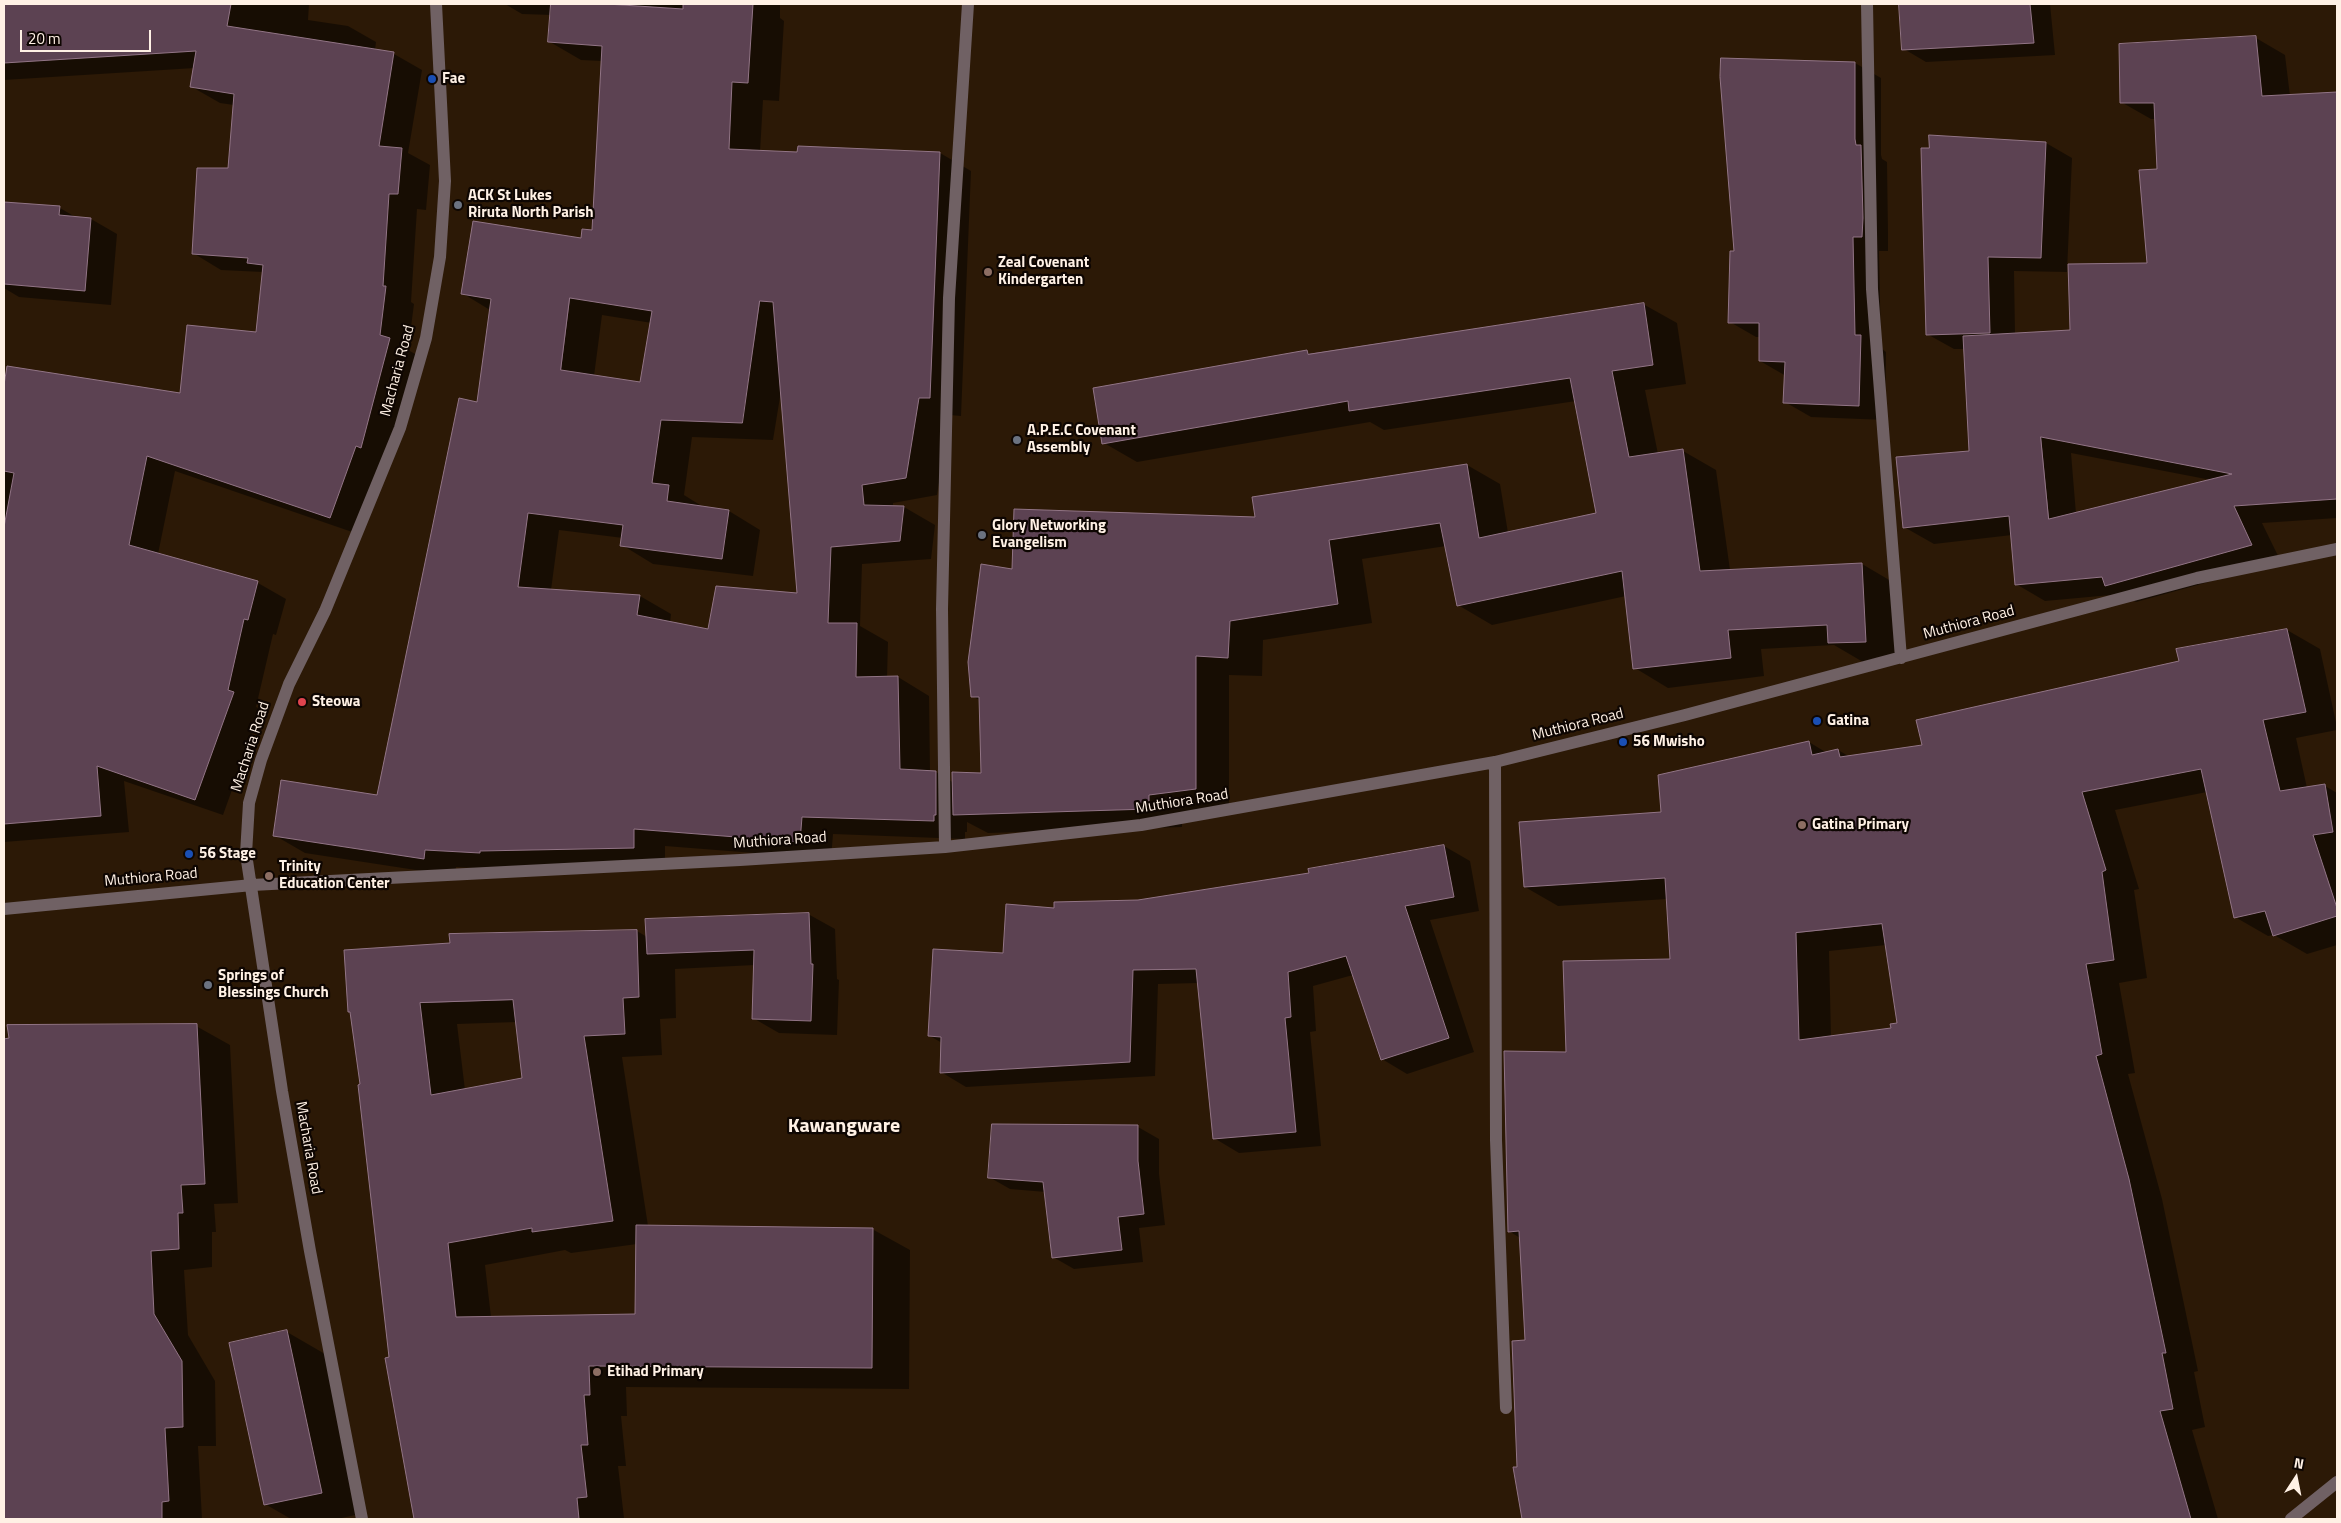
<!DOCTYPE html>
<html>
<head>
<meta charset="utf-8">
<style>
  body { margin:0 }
  #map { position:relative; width:2341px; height:1523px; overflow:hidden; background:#2c1906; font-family:"Titillium Web",sans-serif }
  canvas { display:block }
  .frame { position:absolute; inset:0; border:5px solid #fff1e5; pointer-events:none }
  .north { position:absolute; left:2271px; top:1453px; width:50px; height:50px; -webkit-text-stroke:4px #0e0602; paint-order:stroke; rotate:11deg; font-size:14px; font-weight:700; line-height:20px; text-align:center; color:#fff1e5 }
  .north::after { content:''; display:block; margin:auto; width:18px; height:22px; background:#fff1e5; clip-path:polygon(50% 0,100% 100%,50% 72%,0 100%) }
  .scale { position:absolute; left:20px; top:30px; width:131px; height:22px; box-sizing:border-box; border:2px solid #fff1e5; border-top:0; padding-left:6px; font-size:15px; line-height:18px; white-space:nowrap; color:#fff1e5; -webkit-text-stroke:4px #0e0602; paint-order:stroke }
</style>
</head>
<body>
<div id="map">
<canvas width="2341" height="1523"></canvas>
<div class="frame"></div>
<div class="north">N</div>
<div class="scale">20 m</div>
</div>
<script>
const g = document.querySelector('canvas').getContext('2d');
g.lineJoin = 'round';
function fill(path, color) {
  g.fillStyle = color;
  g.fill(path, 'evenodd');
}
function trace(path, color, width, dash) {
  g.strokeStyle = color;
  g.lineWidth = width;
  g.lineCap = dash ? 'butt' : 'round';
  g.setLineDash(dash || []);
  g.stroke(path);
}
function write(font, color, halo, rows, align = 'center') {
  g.font = font + ' "Titillium Web",sans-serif';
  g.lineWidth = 4.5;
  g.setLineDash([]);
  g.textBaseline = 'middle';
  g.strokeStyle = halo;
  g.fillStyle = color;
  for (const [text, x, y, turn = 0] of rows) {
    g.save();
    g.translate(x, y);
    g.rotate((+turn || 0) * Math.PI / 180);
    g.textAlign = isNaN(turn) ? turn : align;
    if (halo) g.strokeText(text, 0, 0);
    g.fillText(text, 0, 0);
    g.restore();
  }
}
const shadow = new Path2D(`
  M4,4H309L308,20L348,26L376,42L375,50L394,54L422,70L408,153L430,165L426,210L417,209L411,302L414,304L408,350L417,355L389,463L358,534L175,471L158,554L258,583L286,599L276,635L273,634L256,707L261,709L223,815L124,781L129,832L4,842V393L8,368L181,395L258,333L263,272L221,270L193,253L229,169L234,105L220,103L192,87L195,68L4,80Z
  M505,4H780V18L784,21L779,101L763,100L760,152L940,153L971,171L961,416L950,415L937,495L893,503V507H904L935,525L931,559L862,564L860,626L888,642L887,678L898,677L929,696L930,772H936L954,783L982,774L981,701L972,696L1013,570L1257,518L1467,465L1500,484L1508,533L1598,514L1576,401L1384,430L1370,422L1137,462L1104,443L1307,352L1312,355L1643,304L1677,323L1686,384L1645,390L1658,454L1683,451L1716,470L1730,570L1862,564L1896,584L1900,661L1863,662L1834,645L1761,649L1764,676L1668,688L1635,668L1626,596L1492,625L1458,605L1446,546L1362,559L1372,623L1263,640L1262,676L1229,675V807L1182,814V827L988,833L967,822V832H965V839L833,834L831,859L665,846V866L511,870L456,867L455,876L305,853L274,835L378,796L478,403L490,310L462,293L582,239L593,232L602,61L581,60L550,42L552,15L522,14ZM602,315L652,323L642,383L594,376ZM781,391L799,594L709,630L670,623L671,614L640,596L551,590L559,530L623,538L622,545L653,564L753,576L760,530L729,511L700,507V505L684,495L692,437L773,440Z
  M1900,4H2050L2055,55L1926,62L1904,49Z
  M2256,38L2285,55L2290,96L2337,93V518L2262,523L2281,562L2136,602L2122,594L2045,601L2016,584L2012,535L1934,544L1904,527L1970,452L1965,349H1954L1927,334L2046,143L2072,158L2067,272L2014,271L2015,334L2071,331L2148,265L2158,170L2156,119H2151L2121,102ZM2071,453L2211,480L2076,514Z
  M1722,59L1855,63L1881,78V155L1882,159L1887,162L1888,233V251H1879L1881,348L1886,352L1885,420L1811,417L1785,402L1786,376L1760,361V337H1756L1730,322L1735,252Z
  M4,203L60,208L77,218L91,219L117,234L111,305L19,297L4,288Z
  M2287,630L2320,649L2337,727V730L2296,738L2307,788L2325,786L2337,793V945L2307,954L2274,935L2268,936L2235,917L2207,792L2115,810L2139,889L2134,890L2147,978L2119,983L2135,1073L2128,1074L2162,1199L2198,1371L2194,1372L2205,1427L2192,1430L2218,1519H1518L1523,1518L1527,1342L1520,1238L1509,1231L1567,1053L1671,960L1667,899L1558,906L1525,887L1662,813L1809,742L1827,753L1838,750L1850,757L1923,746L2180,662ZM1886,945L1898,1024L1892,1029L1831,1037L1829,951Z
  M1444,846L1470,861L1479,911L1430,920L1474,1052L1407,1074L1382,1059L1353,975L1313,986L1316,1031L1310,1032L1321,1146L1239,1153L1214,1138L1199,983L1158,984L1155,1076L966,1087L941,1072L942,1043L930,1036L1004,954L1056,910L1138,901L1310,874Z
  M808,914L835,929L837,979L839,980L837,1035L779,1033L753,1018L755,965L675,969L676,1018L660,1019L662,1055L622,1057L648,1226L872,1229L910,1250L909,1389L626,1387L627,1416H621L626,1466H618L624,1518L416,1519L386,1359L390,1358L361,1085L352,1013L349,1012L637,931L647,937ZM517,1022L524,1079L465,1090L457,1024ZM637,1244L636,1316L491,1317L485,1265L565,1250L571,1253Z
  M196,1026L230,1045L238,1203L214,1204L216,1232H212V1267L184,1270L188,1335L215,1381L216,1446H198L202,1519H4V1040Z
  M1138,1127L1159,1139V1174L1165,1225L1139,1228L1143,1262L1074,1269L1053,1257L1046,1192L1010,1189L989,1177Z
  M287,1332L325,1354L360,1514L337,1519H291L265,1504Z`);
const building = new Path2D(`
  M4,4H231L227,26L394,52L379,146L402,148L398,194H389L383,286H386L380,335L390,338L361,448L356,446L330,518L147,456L129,545L258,581L248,620L244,619L228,690L234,692L195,800L97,766L101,816L4,824V527L14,473L4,471V385L7,366L180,393L187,325L256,332L263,265L247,263L248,258L192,254L197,168H228L234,94L190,87L196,51L4,63Z
  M551,4H607L683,9V4H753L748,83L732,82L729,149L797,152L798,146L940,152L930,398H919L906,478L862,485L864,505L904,506L900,541L831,547L828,623H857L856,677L898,676L900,769L936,771V815H934V821L802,817L800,842L634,829V848L480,851V853L425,850L424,859L273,836L281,780L377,795L459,398L477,402L491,299L461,294L473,221L581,238L582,229L592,230L602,46L548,42ZM570,298L652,311L640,382L561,370ZM760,301L773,302L797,593L716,586L708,629L637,615L640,595L518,587L528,513L623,525L620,546L722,559L729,510L667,501L669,485L652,483L661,420L742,423Z
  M1899,4H2030L2034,43L1902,50Z
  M2256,36L2262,96L2337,92V499L2234,506L2252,545L2105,586L2102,577L2015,585L2009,516L1903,528L1896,457L1969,451L1963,336L2070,330L2068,264L2147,263L2139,170L2157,169L2154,103H2120L2119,44ZM2041,437L2232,474L2049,519Z
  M1721,58L1855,62V139L1856,145H1861L1863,218L1862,237H1853L1855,335H1861L1859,406L1783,403L1785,362L1759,361V323H1728L1730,251H1734L1720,77Z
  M1929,135L2046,142L2041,258L1988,257L1990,333L1926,335L1921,148H1929Z
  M4,202L60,206L59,215L91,218L85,291L4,284Z
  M1644,303L1653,365L1612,371L1629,457L1683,449L1700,571L1862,563L1866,642L1828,643L1827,625L1728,630L1731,658L1633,669L1622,571L1457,606L1440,523L1329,540L1338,604L1230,621L1228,658L1196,656V789L1149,795V809L953,815L952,772L981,773L979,697H971L968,662L981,564L1012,569L1014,509L1255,517L1252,497L1467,464L1479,538L1596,513L1570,378L1349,411L1348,401L1102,444L1093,388L1307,350L1308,354Z
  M2287,629L2306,712L2263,720L2280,791L2325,784L2333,832L2313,835L2337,908V916L2273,936L2265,911L2234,918L2201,769L2082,792L2106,870L2102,872L2114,960L2086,964L2102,1054L2096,1056L2129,1179L2166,1353H2162L2173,1409L2160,1411L2191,1519H1522L1513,1467H1517L1512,1341L1525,1340L1519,1231L1508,1232L1504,1051L1566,1052L1563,961L1670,959L1665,878L1524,887L1519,822L1661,812L1658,775L1809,741L1812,755L1838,749L1840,757L1922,745L1916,720L2179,661L2176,649ZM1882,924L1897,1023L1890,1024L1891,1028L1799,1040L1796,933Z
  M1444,845L1454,897L1405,906L1449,1038L1381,1060L1346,956L1288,972L1291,1017L1285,1018L1296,1132L1213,1139L1196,969L1133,970L1130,1062L940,1073L941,1037L928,1036L933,949L1003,953L1006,904L1054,908V902L1138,900L1309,873L1308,869Z
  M809,913L811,964H813L811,1021L752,1019L754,950L647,954L645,919Z
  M637,930L639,997L623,998L625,1034L584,1036L613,1221L532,1232V1228L448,1243L456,1317L635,1314L636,1225L873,1228L872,1368L589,1366L590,1395H584L588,1445H581L587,1497L577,1498L579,1519H414L385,1358L389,1357L358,1085L360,1084L350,1012H348L344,950L450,943L449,934ZM513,1000L522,1078L431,1095L420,1003Z
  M197,1024L205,1184L181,1185L183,1213H178L179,1249L151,1251L154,1314L182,1361L183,1427L165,1428L169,1501L162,1502V1519H4V1039L9,1038L7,1025Z
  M992,1124L1138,1125V1161L1144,1214L1118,1217L1122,1250L1052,1258L1043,1182L988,1178Z
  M287,1330L322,1493L264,1505L229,1343Z`);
const minor = new Path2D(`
  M1867,4L1872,289L1901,658
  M1495,762L1496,1140L1506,1408
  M945,847L942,609L949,298L968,4
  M4,909L252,885L740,860L945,847L1141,825L1495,762L1685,715L2197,578L2337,549
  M362,1519L310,1251L282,1091L246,854L249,803L261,760L289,684L325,611L400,428L426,338L440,257L445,181L436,4
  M2291,1519L2337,1482`);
const markers = [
  [432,79,5,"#1a4fb4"],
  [458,205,5,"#6b7280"],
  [988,272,5,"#8d6e63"],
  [1017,440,5,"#6b7280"],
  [982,535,5,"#6b7280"],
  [302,702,5,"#e0444e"],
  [1817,721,5,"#1a4fb4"],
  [1623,742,5,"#1a4fb4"],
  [1802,825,5,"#8d6e63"],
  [189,854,5,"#1a4fb4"],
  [269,876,5,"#8d6e63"],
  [208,985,5,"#6b7280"],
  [597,1372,5,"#8d6e63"]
];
const poiNames = [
  ["Fae",442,79],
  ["ACK St Lukes",468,196],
  ["Riruta North Parish",468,213],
  ["Zeal Covenant",998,263],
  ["Kindergarten",998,280],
  ["A.P.E.C Covenant",1027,431],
  ["Assembly",1027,448],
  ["Glory Networking",992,526],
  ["Evangelism",992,543],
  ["Steowa",312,702],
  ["Gatina",1827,721],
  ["56 Mwisho",1633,742],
  ["Gatina Primary",1812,825],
  ["56 Stage",199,854],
  ["Trinity",279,867],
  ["Education Center",279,884],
  ["Springs of",218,976],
  ["Blessings Church",218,993],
  ["Etihad Primary",607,1372]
];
const streetNames = [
  ["Macharia Road",398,371,-75],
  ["Muthiora Road",1969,623,-15],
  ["Muthiora Road",1578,725,-14],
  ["Macharia Road",251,747,-72],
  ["Muthiora Road",1182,802,-9],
  ["Muthiora Road",780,841,-4],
  ["Muthiora Road",151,878,-5],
  ["Macharia Road",308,1148,80]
];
const districtNames = [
  ["Kawangware",844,1127]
];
fill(shadow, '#0007');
fill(building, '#5c4252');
trace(building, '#927586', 1);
trace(minor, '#706164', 12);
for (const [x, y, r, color] of markers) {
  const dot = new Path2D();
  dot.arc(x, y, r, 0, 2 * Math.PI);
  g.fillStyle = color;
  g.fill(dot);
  trace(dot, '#0e0602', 2);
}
write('bold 15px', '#fff1e5', '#0e0602', poiNames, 'left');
write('15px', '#fff1e5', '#0e0602', streetNames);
write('bold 20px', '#fff1e5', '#0e0602', districtNames);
</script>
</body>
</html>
